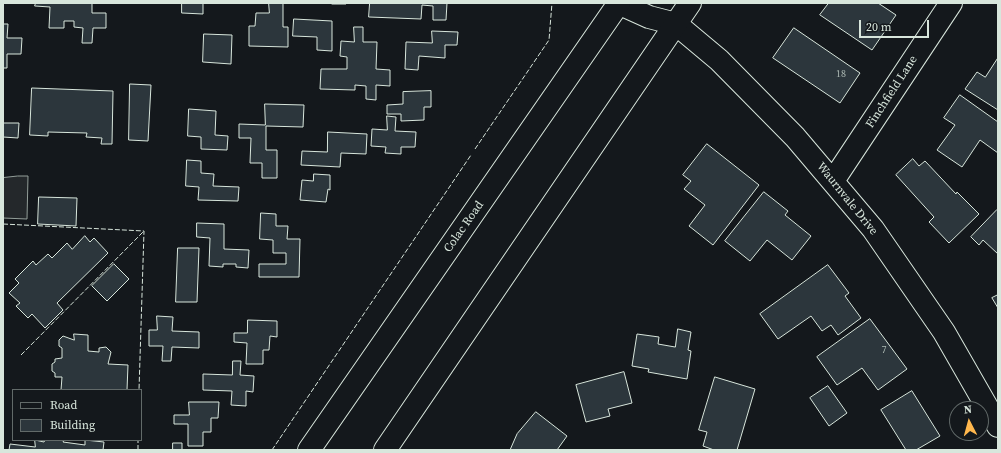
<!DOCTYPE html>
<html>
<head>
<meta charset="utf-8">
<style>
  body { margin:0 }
  #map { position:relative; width:1001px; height:453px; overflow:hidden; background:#14181c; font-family:"Source Serif 4",serif }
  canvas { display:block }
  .frame { position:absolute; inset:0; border:4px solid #d8e6dc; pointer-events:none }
  .legend { position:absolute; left:12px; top:389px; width:130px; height:52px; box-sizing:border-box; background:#14181c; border:1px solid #626a69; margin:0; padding:5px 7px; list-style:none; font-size:12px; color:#d8e6dc }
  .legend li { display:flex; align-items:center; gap:8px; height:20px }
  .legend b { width:20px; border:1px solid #626a69 }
  .north { position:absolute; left:949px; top:401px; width:40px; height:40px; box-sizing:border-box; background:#14181c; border:1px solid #626a69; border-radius:50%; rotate:354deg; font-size:11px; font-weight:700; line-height:16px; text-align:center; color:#d8e6dc }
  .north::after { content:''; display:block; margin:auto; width:14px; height:18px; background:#ffb74d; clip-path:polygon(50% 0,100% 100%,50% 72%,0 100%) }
  .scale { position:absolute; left:859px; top:20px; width:70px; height:18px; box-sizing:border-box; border:2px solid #d8e6dc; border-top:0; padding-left:5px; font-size:12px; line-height:14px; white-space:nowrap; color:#d8e6dc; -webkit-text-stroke:3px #14181c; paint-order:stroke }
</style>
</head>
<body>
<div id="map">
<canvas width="1001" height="453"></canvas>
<div class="frame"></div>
<ul class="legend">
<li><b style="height:5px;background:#14181c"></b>Road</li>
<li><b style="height:11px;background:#2c363c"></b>Building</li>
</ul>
<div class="north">N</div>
<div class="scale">20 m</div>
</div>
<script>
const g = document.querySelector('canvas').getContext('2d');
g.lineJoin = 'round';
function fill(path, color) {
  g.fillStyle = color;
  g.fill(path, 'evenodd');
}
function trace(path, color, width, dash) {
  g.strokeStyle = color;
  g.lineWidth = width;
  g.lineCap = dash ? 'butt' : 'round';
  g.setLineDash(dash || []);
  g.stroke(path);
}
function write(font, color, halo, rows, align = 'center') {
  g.font = font + ' "Source Serif 4",serif';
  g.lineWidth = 3;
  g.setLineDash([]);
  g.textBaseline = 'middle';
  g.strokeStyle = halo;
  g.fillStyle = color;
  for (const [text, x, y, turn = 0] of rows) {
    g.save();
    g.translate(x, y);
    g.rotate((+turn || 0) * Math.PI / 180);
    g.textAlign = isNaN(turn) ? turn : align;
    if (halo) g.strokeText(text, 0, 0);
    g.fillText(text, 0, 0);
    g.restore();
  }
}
const parking = new Path2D(`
  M18,176H28L27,219L3,218V178Z`);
const building = new Path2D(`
  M36,3H92V13H106V28H93L92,43H82L83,28L74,27V21H64V28H49L50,7L35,6Z
  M182,3H203V14L182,13Z
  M269,3H283V27H288V47L249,46V26H255L256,13H269Z
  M332,3H346V4H332Z
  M370,3H447L446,20H433V6L422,5L421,19L369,17Z
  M829,3H878L896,15L872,50L820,15Z
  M294,19L332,21V51L317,50V37L293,36Z
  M3,24H8L7,38H22L21,54H7V68H3Z
  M354,27H363V42H377L376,69L390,70V86L376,85V100L366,99V86L355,85V90L320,89L321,69H347V57L340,56L341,41L354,42Z
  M794,28L860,73L840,103L773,58Z
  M432,31L458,32L457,45H445V58L419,56L418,70L405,69L406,42L432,43Z
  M204,34L232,35L231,64L203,62Z
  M998,58V110L965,89L977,72L985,77Z
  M130,84L151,85L148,141L129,140Z
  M32,88L113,91L112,144H101L102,138L86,137L87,133L48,132V136L30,135Z
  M431,91V107H424V120L401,121V114H387V105L403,104V92Z
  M960,95L998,122V153L980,140L962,167L937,150L955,125L944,118Z
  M265,104L304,105L303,127L266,126V150H277V178H262V163H250L251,138H239V124L265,125Z
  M189,109L216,111L215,135L228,136L227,150L201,149V137L188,136Z
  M387,116L396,117L395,131L416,132L415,147H401V154L385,153L386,147L371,146L372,129L387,130Z
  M3,123H19L18,138L3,137Z
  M328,132L367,134L366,154L341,153L340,167L301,165L302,151L327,152Z
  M707,144L759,185L713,245L689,226L705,205L684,189L691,181L683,175Z
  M913,159L919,166L925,161L956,194L957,192L979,214L949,243L929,222L934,217L896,175Z
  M187,160L201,161V173L214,174L213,186L239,187L238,201L198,200L199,187L186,186Z
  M314,174L330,175V190L328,189L326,202L300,200L302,180L313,181Z
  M764,192L788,211L785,215L811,236L792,260L767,240L750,261L725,241Z
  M39,197L77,198L76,226L38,224Z
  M997,210L998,211V254L983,240L979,245L971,237Z
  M261,213L276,214V226H288L287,239H300L299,277H259V264H286V253H273V240L260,239Z
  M197,223L224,224V249L249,250L248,268L236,267V264H223V267L209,266L210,238L197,237Z
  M85,236L90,242L94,238L108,253L57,303L63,310L45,328L32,314L28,318L16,306L20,303L9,293L19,283L15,279L33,261L36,265L48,254L52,258L67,243L72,249Z
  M178,248H199L197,302H176Z
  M114,264L129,279L107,301L92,286Z
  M828,265L849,293L845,296L861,318L838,335L831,325L822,331L811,316L778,339L760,314Z
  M998,295V308L992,298Z
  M157,316L173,317L172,331L199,332V348L172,347L171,361H162L163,346H149V330H157Z
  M870,319L907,369L878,390L862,368L837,385L817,357Z
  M248,320L277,321V337L270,336L269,350H263V364H246L247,343L234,342V333H247Z
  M678,329L691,332L688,350L691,351L687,379L648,372L649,369L632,366L637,334L659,337L658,344L675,347Z
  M74,334L88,335V351L99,352V348L106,347L111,352L108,364L128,365L127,390H61L62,377H55V373L52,371V364L55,362V359L62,358V348L59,346V340L63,336L74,340Z
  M233,361H241L240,375L254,376L253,392L246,391V406L231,405L232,391L203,390V374L232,375Z
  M624,372L632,403L608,409L610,416L586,422L576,385Z
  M715,377L755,389L737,450H714L703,446L707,432L699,430Z
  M828,386L847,413L829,426L810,398Z
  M912,391L940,436L916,450H906L881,410Z
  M189,402H219L218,418H211V432H203V446H188V424H174V415H189Z
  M536,412L567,436L557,450H510L517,434Z
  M35,440L44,442L45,440H64L63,442L85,445V440L104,442L103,450H9L10,444L35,447Z
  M173,443H182V450H173Z`);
const minor = new Path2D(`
  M618,3L649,17L676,24L719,60L795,137L873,229L944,332L998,426
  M833,181L951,3`);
const highway = new Path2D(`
  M309,450L619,3
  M385,450L690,3`);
const fence = new Path2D(`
  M475,149L549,40L552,3
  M3,224L144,231L139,390
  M21,355L144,231
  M12,402H13
  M138,450V440
  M272,450L471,155`);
const numberNames = [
  ["18",841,74],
  ["7",884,350]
];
const streetNames = [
  ["Finchfield Lane",892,92,-57],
  ["Waurnvale Drive",847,199,51],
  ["Colac Road",464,227,-55]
];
fill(parking, '#24282b');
trace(parking, '#939e99', 1);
fill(building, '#2c363c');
trace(building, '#d8e6dc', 1);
trace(minor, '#d8e6dc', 24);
trace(highway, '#d8e6dc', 24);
trace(minor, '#14181c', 22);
trace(highway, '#14181c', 22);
trace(fence, '#d8e6dc', 1, [5, 2]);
write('10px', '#adbab4', null, numberNames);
write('12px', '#d8e6dc', '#14181c', streetNames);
</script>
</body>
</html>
